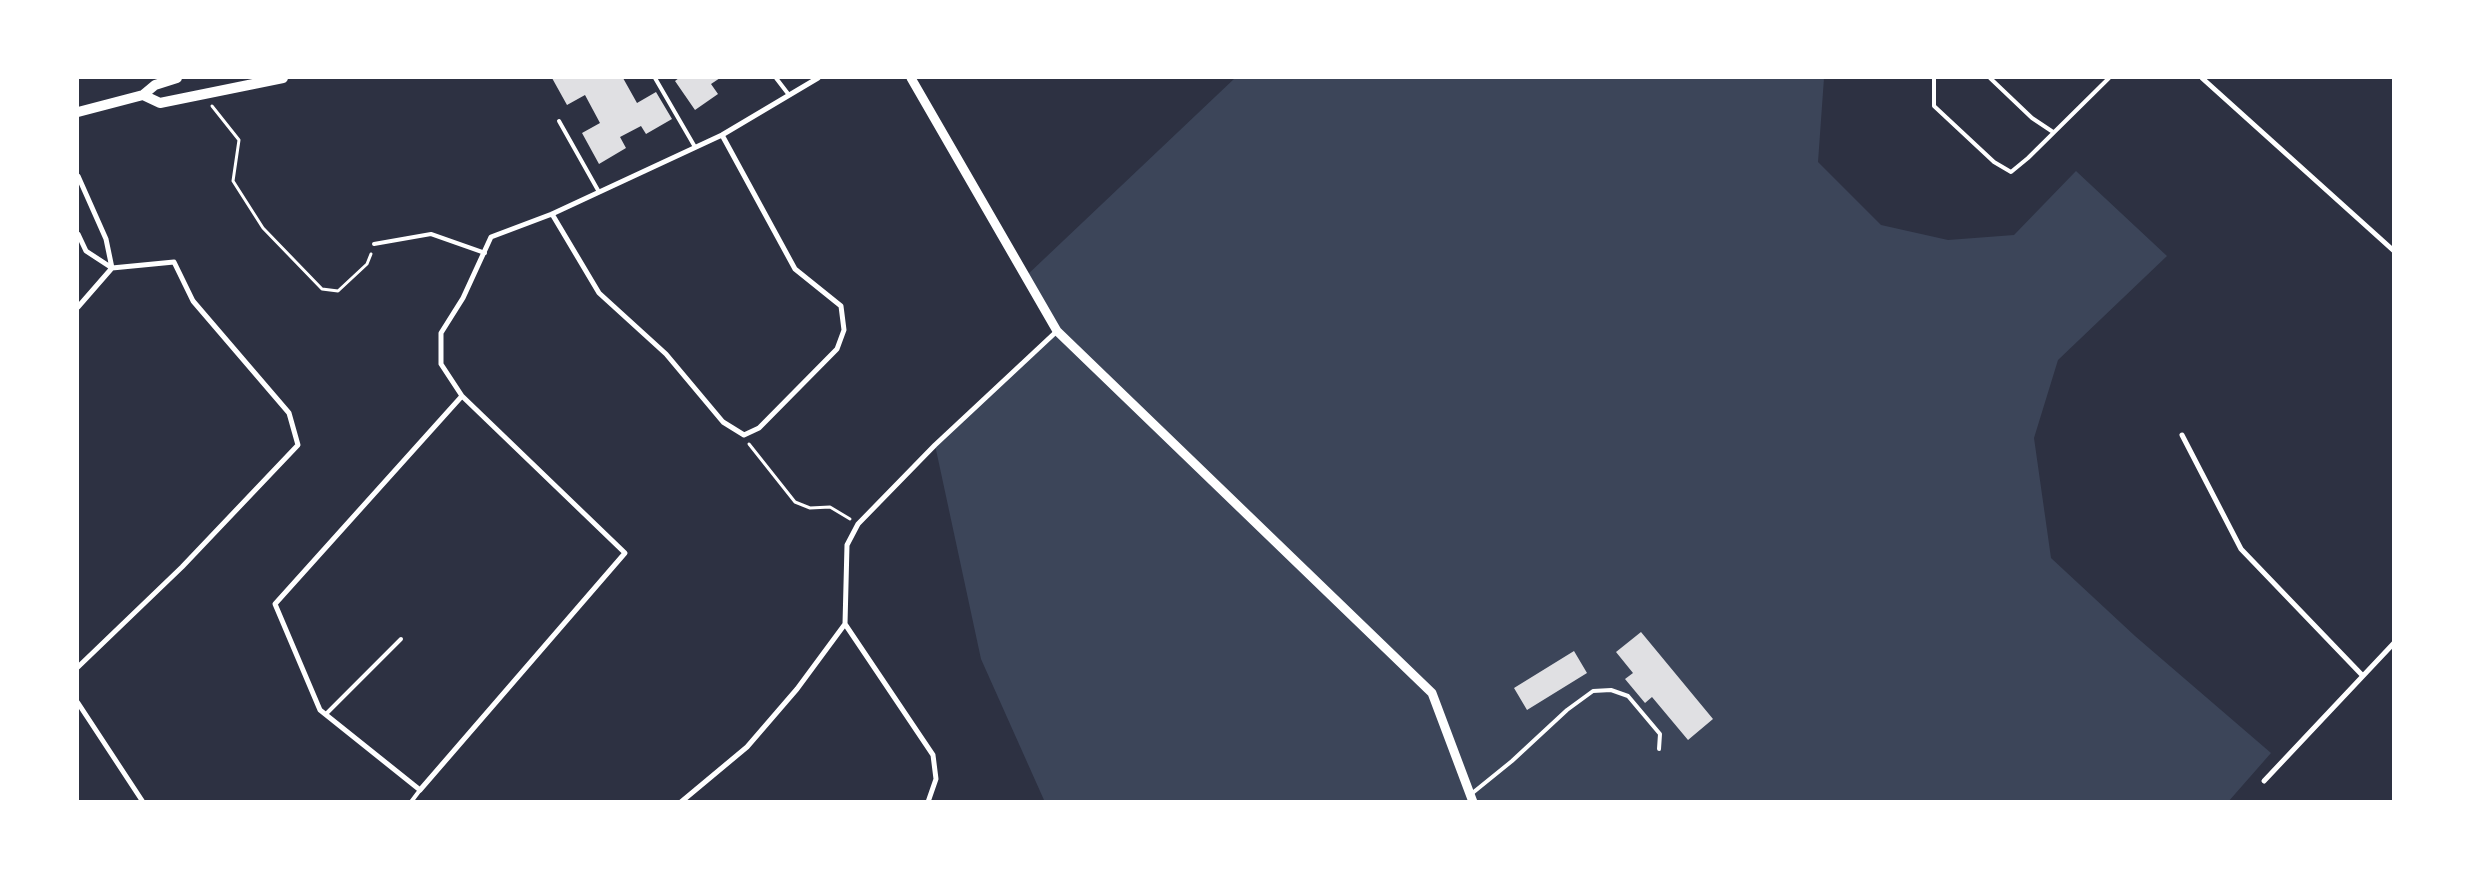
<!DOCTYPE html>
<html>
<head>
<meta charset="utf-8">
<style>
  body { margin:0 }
  #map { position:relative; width:2471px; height:879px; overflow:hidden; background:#2d3142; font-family:"DejaVu Sans",sans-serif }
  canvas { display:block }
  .frame { position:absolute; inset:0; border:79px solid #fff; pointer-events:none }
</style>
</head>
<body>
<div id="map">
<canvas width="2471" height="879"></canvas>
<div class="frame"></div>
</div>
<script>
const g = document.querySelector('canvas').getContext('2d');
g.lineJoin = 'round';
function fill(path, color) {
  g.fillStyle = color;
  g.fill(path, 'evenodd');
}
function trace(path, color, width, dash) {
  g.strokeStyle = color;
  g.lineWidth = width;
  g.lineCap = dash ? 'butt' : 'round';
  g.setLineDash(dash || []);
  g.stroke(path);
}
const green = new Path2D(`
  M1235,78H1824L1818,162L1881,225L1948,240L2014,235L2076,171L2167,256L2058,360L2034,438L2051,558L2135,636L2271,753L2228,802L1043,801L1044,800L981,659L935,445L1057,331L1025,277Z`);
const building = new Path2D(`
  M552,78H623L637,103L656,92L672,119L646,134L641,126L620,137L626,148L599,164L582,133L600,123L585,95L567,105Z
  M679,78H720L711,84L718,94L695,110L675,81Z
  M1641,632L1713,719L1688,740L1652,697L1645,703L1625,679L1633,673L1616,652Z
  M1574,651L1587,673L1527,710L1514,688Z`);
const path = new Path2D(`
  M212,106L239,140L233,181L263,228L322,289L338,291L367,264L371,254
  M749,444L795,502L810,508L830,507L850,519`);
const service = new Path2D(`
  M655,78L695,147
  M776,78L789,95
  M1934,78V106L1994,162L2011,172L2028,158L2109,78
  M1990,78L2032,118L2053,132
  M559,121L599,192
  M374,244L431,234L485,253
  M326,714L401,639
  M1470,795L1512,761L1567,710L1593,691L1611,690L1628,696L1660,734L1659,749
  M411,802L420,790`);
const minor = new Path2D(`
  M2202,78L2394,251
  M78,176L106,239L112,268
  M552,214L599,293L666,354L723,422L744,435L759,428L837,349L844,330L841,306L795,269L722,135
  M78,234L86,251L112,268L174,262L193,301L289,413L298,445L182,567L78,667
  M78,307L112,268
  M462,396L625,553L420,790L320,710L275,604L462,396L441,364V333L463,298L491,237L552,214L722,135L818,78
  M2182,435L2241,549L2362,675
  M845,624L933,755L936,779L928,802
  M78,703L143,802
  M2264,781L2394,643
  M681,802L747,747L797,689L845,624L847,545L858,524L935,445L1057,331`);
const tertiary = new Path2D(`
  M911,78L1057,331L1432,693L1473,802`);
const secondary = new Path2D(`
  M143,95L160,103L283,78
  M78,112L143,95L155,85L177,78`);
fill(green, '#3c4559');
fill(building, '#e0e0e3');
trace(path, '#fff', 3);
trace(service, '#fff', 4);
trace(minor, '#fff', 5);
trace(tertiary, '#fff', 9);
trace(secondary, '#fff', 10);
</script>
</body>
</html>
